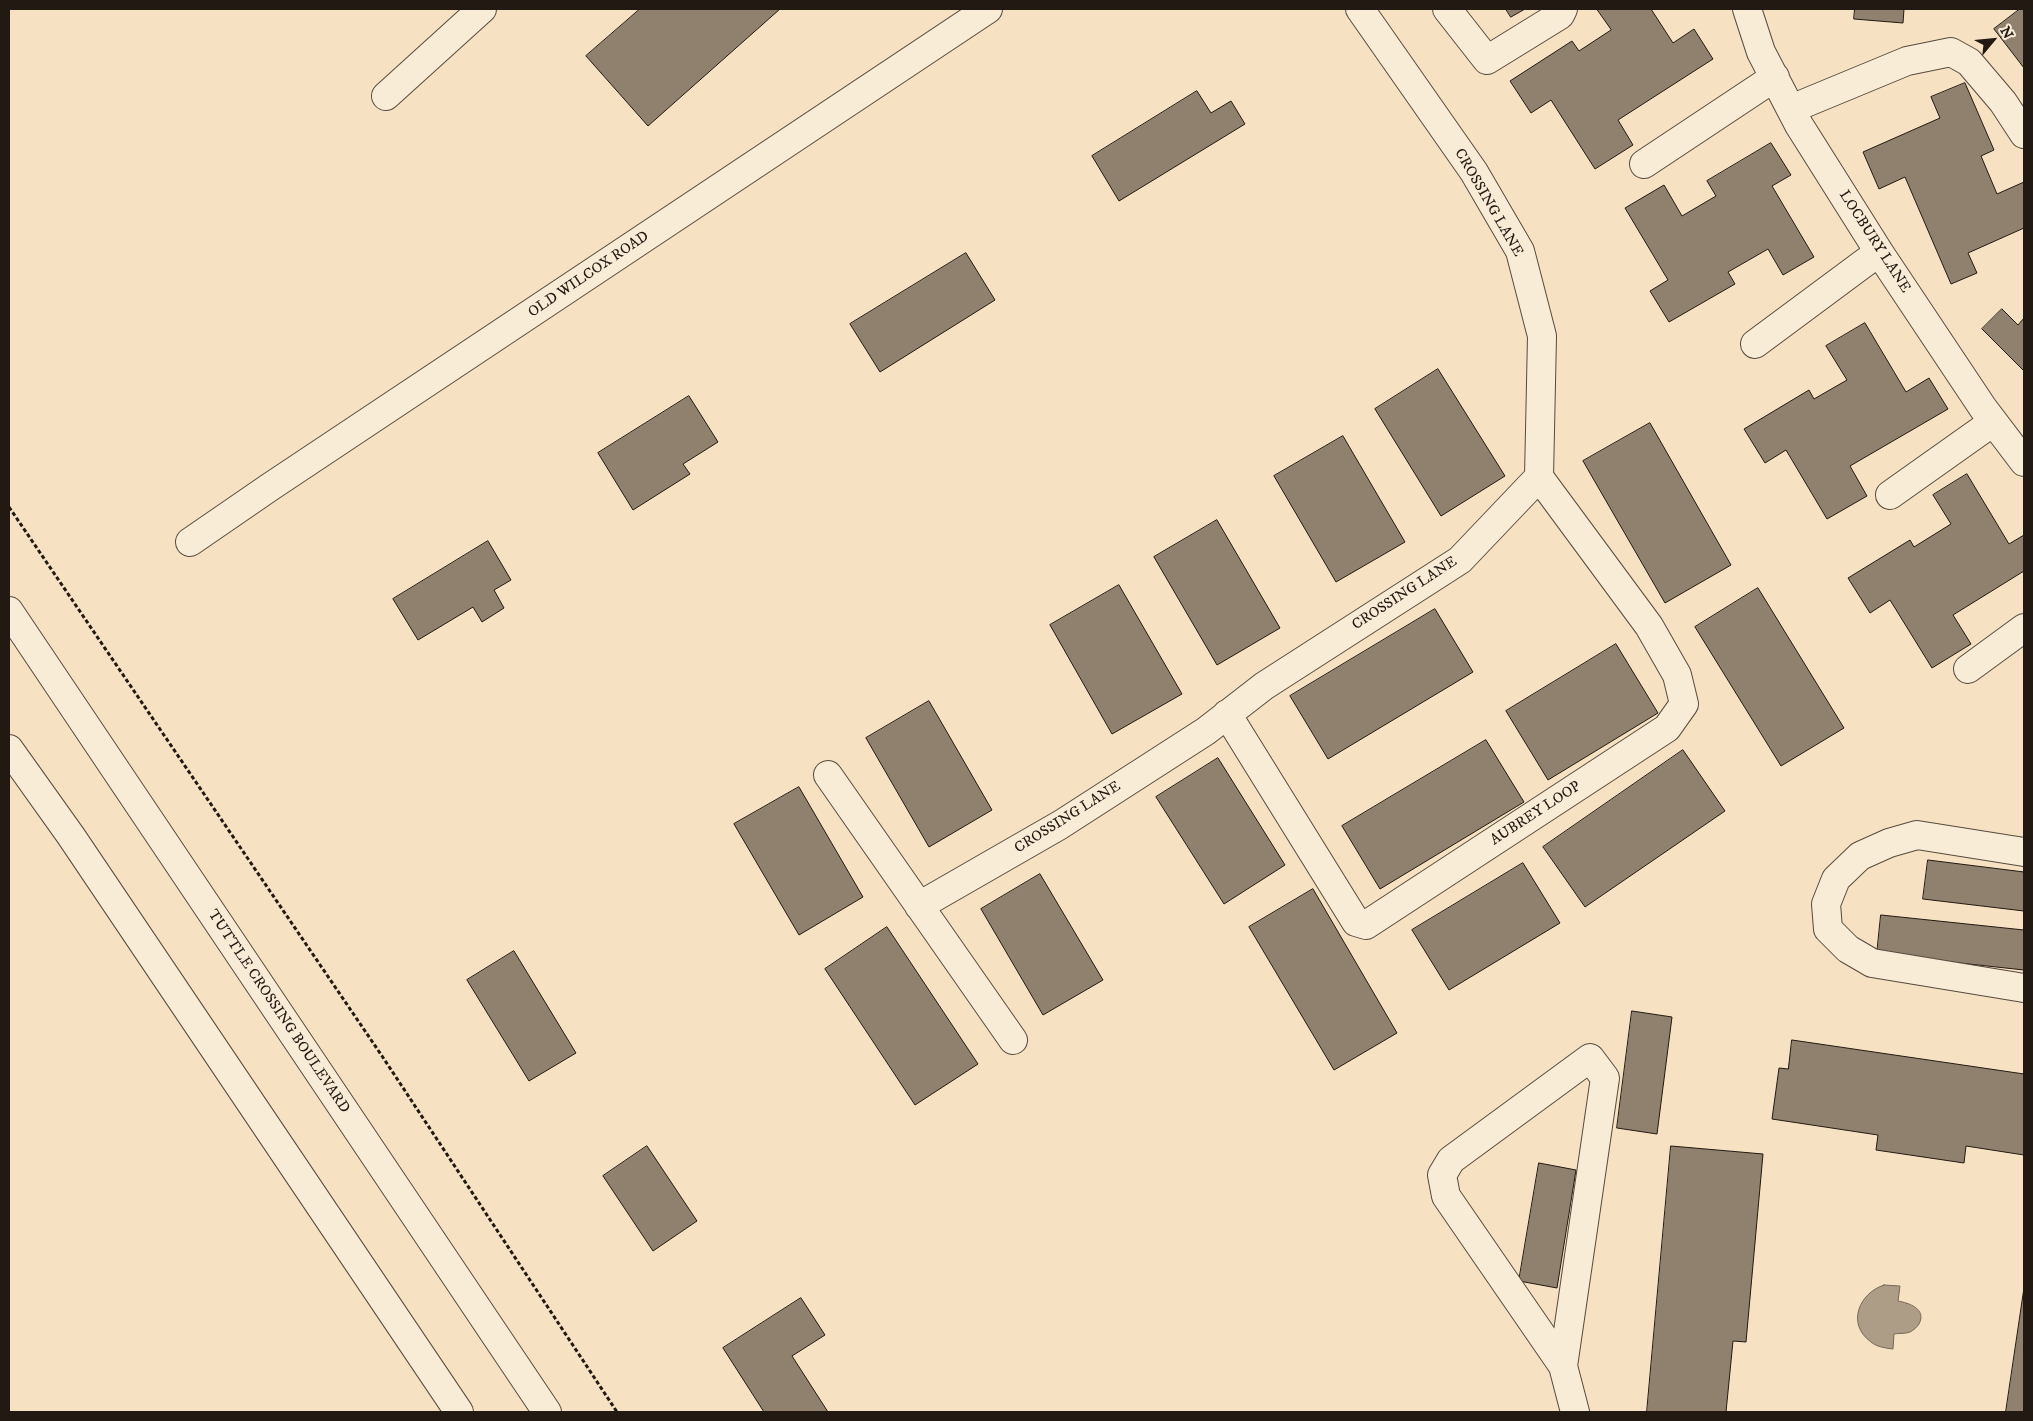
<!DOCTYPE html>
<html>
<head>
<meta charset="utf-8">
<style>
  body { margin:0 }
  #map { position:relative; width:2033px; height:1421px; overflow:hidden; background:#f6e1c2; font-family:"IM FELL DW Pica",serif }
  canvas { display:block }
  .frame { position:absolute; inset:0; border:10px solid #221912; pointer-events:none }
  .north { position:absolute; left:1968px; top:15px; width:50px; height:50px; -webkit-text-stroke:4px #f9ecd7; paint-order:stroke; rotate:62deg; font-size:14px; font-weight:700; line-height:20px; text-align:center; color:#221912 }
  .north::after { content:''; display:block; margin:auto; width:18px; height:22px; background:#221912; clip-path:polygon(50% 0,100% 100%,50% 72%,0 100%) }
</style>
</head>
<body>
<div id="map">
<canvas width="2033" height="1421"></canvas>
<div class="frame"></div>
<div class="north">N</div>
</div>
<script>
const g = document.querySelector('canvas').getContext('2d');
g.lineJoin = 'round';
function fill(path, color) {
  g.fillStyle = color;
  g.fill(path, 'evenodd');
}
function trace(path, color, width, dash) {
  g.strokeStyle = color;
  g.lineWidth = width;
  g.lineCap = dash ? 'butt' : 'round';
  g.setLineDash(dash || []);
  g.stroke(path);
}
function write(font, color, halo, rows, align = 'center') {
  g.font = font + ' "IM FELL DW Pica",serif';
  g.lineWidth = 4.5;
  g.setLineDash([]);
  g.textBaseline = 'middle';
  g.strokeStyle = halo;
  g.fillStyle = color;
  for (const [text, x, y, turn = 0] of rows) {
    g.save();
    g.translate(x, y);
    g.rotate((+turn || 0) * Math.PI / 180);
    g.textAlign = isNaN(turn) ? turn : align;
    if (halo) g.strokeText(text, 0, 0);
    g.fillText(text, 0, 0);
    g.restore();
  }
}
const water = new Path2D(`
  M1884,1285L1900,1286L1898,1301C1909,1303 1927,1309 1919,1324C1917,1327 1914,1330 1910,1332C1905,1334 1899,1333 1894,1334L1893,1349C1885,1348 1877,1347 1871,1342C1846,1324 1859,1293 1884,1285Z`);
const building = new Path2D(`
  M640,9H780L648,126L586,56Z
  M1506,9H1525L1511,17Z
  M1597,9H1651L1673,43L1694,29L1713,59L1618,120L1633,145L1595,169L1551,100L1531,113L1510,81L1572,41L1579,51L1611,30Z
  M1855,9H1904L1903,23L1854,19Z
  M2020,9L2024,10V68L1994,29Z
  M1965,83L1994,150L1981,156L1997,194L2024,182V228L1968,253L1977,273L1951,284L1905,177L1879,189L1863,152L1940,118L1931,97Z
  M1197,91L1211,113L1231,101L1245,124L1119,201L1092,156Z
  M1771,143L1791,175L1772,186L1814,257L1783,275L1768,249L1728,272L1735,284L1669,322L1650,291L1668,280L1625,208L1664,185L1682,216L1716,196L1707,181Z
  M966,253L995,300L880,372L850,324Z
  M2002,309L2018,325L2024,318V371L1982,329Z
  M1865,323L1906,392L1929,378L1948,409L1850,466L1867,496L1827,519L1786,450L1765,463L1744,429L1809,390L1814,399L1847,380L1826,346Z
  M1438,369L1505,476L1441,516L1375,409Z
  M689,396L718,442L683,464L690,474L633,510L598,453Z
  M1650,423L1731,565L1665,603L1583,461Z
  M1343,436L1405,542L1336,582L1274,476Z
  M1967,474L2009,544L2024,535V571L1953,615L1971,644L1932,668L1890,600L1870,613L1848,578L1910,540L1914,547L1951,524L1933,495Z
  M1217,520L1280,628L1217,665L1154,557Z
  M488,541L511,580L494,590L504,608L482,622L473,607L418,640L393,599Z
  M1119,585L1182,694L1112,734L1050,625Z
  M1758,588L1844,728L1781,766L1695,627Z
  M1435,609L1473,672L1328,759L1290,696Z
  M1616,644L1658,713L1548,780L1506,711Z
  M929,701L992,810L929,847L866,738Z
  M1486,740L1524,802L1380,889L1342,826Z
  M1683,750L1725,811L1585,907L1543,847Z
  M1218,758L1285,865L1224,904L1156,797Z
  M799,787L863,897L799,935L734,824Z
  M1928,860L2024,872V911L1923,899Z
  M1523,863L1560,923L1449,990L1412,930Z
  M1040,874L1103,980L1043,1015L981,909Z
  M1313,889L1397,1033L1334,1070L1249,927Z
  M1881,915L2024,930V970L1877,954Z
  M887,927L978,1064L915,1105L825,969Z
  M514,951L576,1053L529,1081L467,980Z
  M1632,1011L1672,1017L1657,1134L1617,1128Z
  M1792,1040L2024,1074V1155L1966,1146L1964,1163L1876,1150L1878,1135L1772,1119L1779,1068L1788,1069Z
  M647,1146L697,1221L653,1251L603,1176Z
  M1671,1146L1763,1154L1746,1342L1733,1341L1726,1412H1647Z
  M1539,1163L1576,1170L1557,1288L1519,1281Z
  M2024,1288V1412H2006Z
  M801,1298L825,1335L792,1356L828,1412H764L723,1348Z`);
const path = new Path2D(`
  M9,507L382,1056L617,1412`);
const minor = new Path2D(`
  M1447,9L1487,60L1560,15L1563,9
  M1747,9L1761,52L1799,125L1879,252L1983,408L2024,462
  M386,96L482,9
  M1791,109L1907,61L1951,52L1969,62L2003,102L2024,134
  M1644,164L1775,77
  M1755,344L1879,252
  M1890,495L1993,422
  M190,542L270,487L988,9
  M9,611L547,1412
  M1968,669L2024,628
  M1227,714L1356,922L1366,925L1667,728L1684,704L1677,675L1649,626L1539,477
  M9,749L71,836L459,1412
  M828,775L1013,1040
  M2024,852L1917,835L1889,843L1860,856L1836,879L1826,904L1828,929L1848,949L1872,963L2024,988
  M919,906L1060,825L1206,731L1264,686L1460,560L1539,477L1542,336L1520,251L1474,172L1360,9
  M1563,1366L1605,1078L1590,1058L1451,1160L1442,1175L1446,1196L1563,1366L1575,1412`);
const streetNames = [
  ["CROSSING LANE",1488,203,60],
  ["LOCBURY LANE",1874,242,57],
  ["OLD WILCOX ROAD",589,275,-34],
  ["CROSSING LANE",1405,594,-33],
  ["AUBREY LOOP",1536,814,-33],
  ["CROSSING LANE",1068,818,-32],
  ["TUTTLE CROSSING BOULEVARD",278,1012,56]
];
fill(water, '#ae9d86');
trace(water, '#766858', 1);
fill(building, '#90816e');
trace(building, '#221912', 1);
trace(minor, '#574b3e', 30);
trace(path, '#221912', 3, [4, 2.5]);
trace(minor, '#f9ecd7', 28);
write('15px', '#221912', '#f9ecd7', streetNames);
</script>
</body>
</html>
